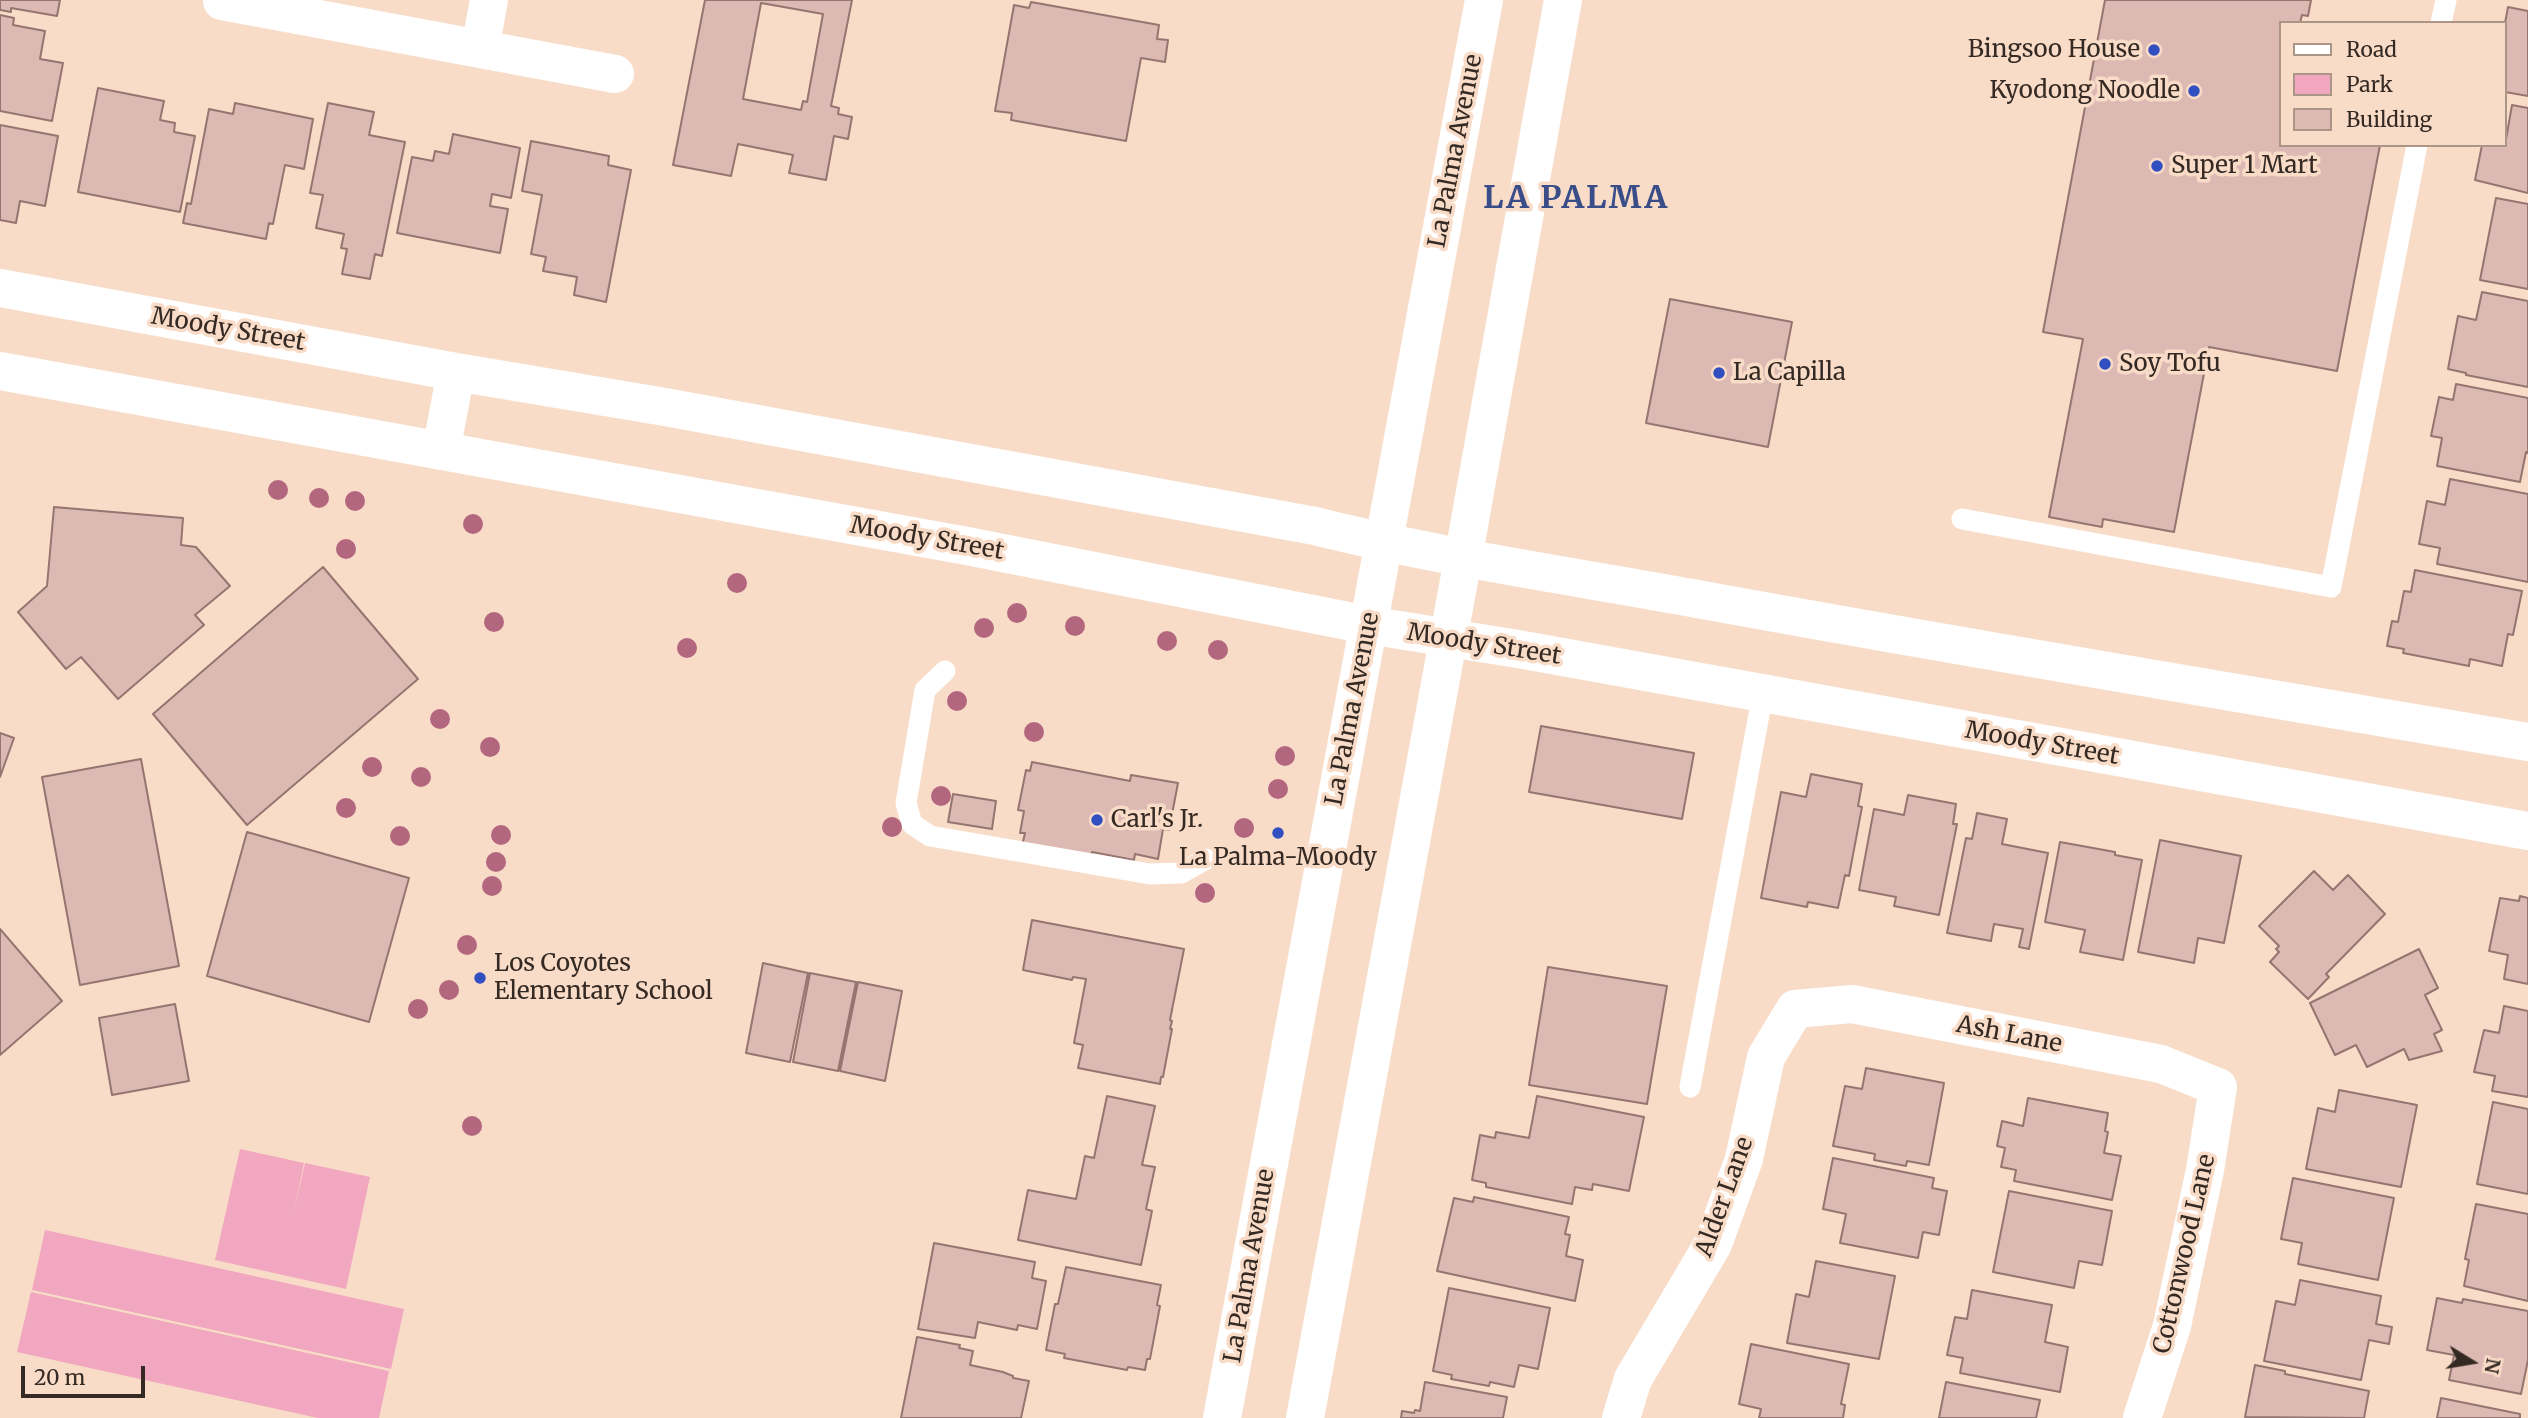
<!DOCTYPE html>
<html>
<head>
<meta charset="utf-8">
<style>
  body { margin:0 }
  #map { position:relative; width:2528px; height:1418px; overflow:hidden; background:#f9dcc8; font-family:Merriweather,serif }
  canvas { display:block }
  .legend { position:absolute; left:2279px; top:21px; width:228px; height:126px; box-sizing:border-box; background:#f9dcc8; border:2px solid #ab9586; margin:0; padding:9px 12px; list-style:none; font-size:21px; color:#352a23 }
  .legend li { display:flex; align-items:center; gap:14px; height:35px }
  .legend b { width:35px; border:2px solid #ab9586 }
  .north { position:absolute; left:2437px; top:1327px; width:70px; height:70px; -webkit-text-stroke:5px #f9dcc8; paint-order:stroke; rotate:101deg; font-size:19px; font-weight:700; line-height:28px; text-align:center; color:#352a23 }
  .north::after { content:''; display:block; margin:auto; width:24px; height:32px; background:#352a23; clip-path:polygon(50% 0,100% 100%,50% 72%,0 100%) }
  .scale { position:absolute; left:21px; top:1366px; width:124px; height:32px; box-sizing:border-box; border:4px solid #352a23; border-top:0; padding-left:9px; font-size:21px; line-height:24px; white-space:nowrap; color:#352a23; -webkit-text-stroke:5px #f9dcc8; paint-order:stroke }
</style>
</head>
<body>
<div id="map">
<canvas width="2528" height="1418"></canvas>
<ul class="legend">
<li><b style="height:9px;background:#fff"></b>Road</li>
<li><b style="height:19px;background:#f0a7bf"></b>Park</li>
<li><b style="height:19px;background:#dcb9b3"></b>Building</li>
</ul>
<div class="north">N</div>
<div class="scale">20 m</div>
</div>
<script>
const g = document.querySelector('canvas').getContext('2d');
g.lineJoin = 'round';
function fill(path, color) {
  g.fillStyle = color;
  g.fill(path, 'evenodd');
}
function trace(path, color, width, dash) {
  g.strokeStyle = color;
  g.lineWidth = width;
  g.lineCap = dash ? 'butt' : 'round';
  g.setLineDash(dash || []);
  g.stroke(path);
}
function write(font, color, halo, rows, align = 'center') {
  g.font = font + ' Merriweather,serif';
  g.lineWidth = 7;
  g.setLineDash([]);
  g.textBaseline = 'middle';
  g.strokeStyle = halo;
  g.fillStyle = color;
  for (const [text, x, y, turn = 0] of rows) {
    g.save();
    g.translate(x, y);
    g.rotate((+turn || 0) * Math.PI / 180);
    g.textAlign = isNaN(turn) ? turn : align;
    if (halo) g.strokeText(text, 0, 0);
    g.fillText(text, 0, 0);
    g.restore();
  }
}
const green = new Path2D(`
  M240,1149L304,1163L293,1216L305,1163L370,1177L346,1289L215,1260Z
  M45,1230L404,1309L391,1369L32,1290Z
  M31,1292L389,1371L379,1418H318L17,1352Z`);
const building = new Path2D(`
  M0,0H60L57,16L11,8V12L0,10Z
  M705,0H852L831,106L839,108L838,114L852,117L848,139L834,136L826,180L789,173L793,155L738,144L731,176L673,165ZM761,3L823,14L807,102L803,101L801,110L743,99Z
  M2105,0H2311L2308,16L2302,15L2300,23H2281V145H2380L2337,371L2209,347L2174,532L2103,519L2102,527L2049,517L2083,339L2043,332Z
  M1031,2L1159,25L1157,39L1168,40L1165,62L1141,58L1126,141L1011,120L1012,113L995,111L1014,5L1029,8Z
  M2508,7L2528,11V96L2505,92V23Z
  M0,15L14,18L13,25L45,31L40,59L63,63L52,121L0,111Z
  M98,88L164,101L160,120L175,123L174,132L195,136L180,212L78,192Z
  M235,103L313,119L304,169L285,165L273,224L269,223L266,239L183,223L187,203L191,204L209,109L233,114Z
  M328,103L374,112L369,135L405,142L382,256L375,254L370,279L342,274L347,249L341,248L344,234L316,228L323,195L310,193Z
  M2512,105L2528,108V193L2475,180L2482,145H2505Z
  M0,125L58,136L45,206L20,201L16,223L0,220Z
  M453,134L520,148L511,198L492,194L490,206L508,209L500,253L397,233L412,157L433,161L435,151L449,154Z
  M531,141L609,156L608,165L631,170L606,302L574,295L577,277L543,271L546,257L531,254L542,195L522,191Z
  M2496,198L2528,204V289L2480,280Z
  M2482,292L2528,301V387L2466,375V373L2448,369L2458,316L2476,320Z
  M1670,299L1792,322L1768,447L1646,423Z
  M2456,384L2528,398V453L2526,452L2520,482L2437,466L2442,438L2431,436L2439,397L2453,400Z
  M2450,479L2528,494V582L2437,564L2440,548L2419,544L2427,501L2445,505Z
  M54,507L183,518L181,545L196,547L230,586L195,615L204,625L118,699L81,657L66,669L18,612L47,586Z
  M323,567L418,679L247,825L153,714Z
  M2415,570L2522,591L2513,635L2508,634L2502,666L2470,659L2469,666L2403,653L2404,649L2387,646L2392,621L2398,622L2404,591L2411,592Z
  M1541,726L1694,753L1682,819L1529,792Z
  M0,733L14,738L0,777Z
  M141,759L179,966L80,985L42,777Z
  M1032,762L1130,781L1131,775L1178,783L1169,830L1163,829L1158,859L1135,854L1134,860L1092,852L1091,859L1022,846L1025,833H1020L1024,811L1018,810L1026,770L1030,771Z
  M1811,774L1862,784L1858,806L1862,807L1849,876L1845,875L1838,908L1808,902L1807,907L1761,898L1781,792L1806,797Z
  M953,794L996,801L992,829L948,822Z
  M1908,795L1956,804L1953,824H1957L1939,915L1894,906L1896,897L1859,890L1874,809L1904,815Z
  M1977,813L2007,819L2002,844L2048,853L2029,949L2019,947L2023,929L1994,924L1991,941L1947,933L1966,838L1972,839Z
  M247,832L409,878L369,1022L207,976Z
  M2160,840L2241,856L2224,943L2198,938L2194,963L2138,952Z
  M2060,842L2115,852V855L2142,860L2123,960L2080,952L2085,930L2045,922Z
  M2314,871L2333,890L2348,875L2385,914L2326,974L2329,977L2308,999L2270,962L2279,952L2276,949L2279,946L2259,926Z
  M2520,896L2528,898V984L2504,979L2508,955L2489,951L2500,898L2519,901Z
  M1032,920L1184,949L1170,1020L1172,1021L1170,1029H1172L1163,1077H1161L1160,1084L1078,1068L1083,1045L1074,1043L1086,979L1073,977L1072,980L1023,970Z
  M0,929L62,1001L0,1055Z
  M2419,949L2438,988L2425,995L2442,1030L2434,1034L2442,1051L2409,1060L2404,1049L2367,1067L2356,1045L2335,1055L2310,1003Z
  M763,963L808,973L790,1062L746,1053Z
  M1548,967L1667,986L1647,1104L1529,1085Z
  M810,973L856,982L838,1071L793,1062Z
  M858,982L902,991L885,1081L840,1071Z
  M175,1004L189,1081L112,1095L99,1018Z
  M2504,1006L2528,1011V1097L2492,1091L2495,1076L2474,1072L2484,1030L2499,1033Z
  M1866,1068L1944,1083L1929,1165L1907,1161L1906,1166L1874,1160L1875,1154L1833,1146L1845,1086L1862,1089Z
  M2339,1090L2417,1105L2401,1187L2306,1169L2318,1108L2335,1112Z
  M1107,1096L1155,1106L1142,1165L1155,1167L1146,1209L1152,1211L1141,1265L1018,1240L1028,1190L1076,1199L1085,1156L1094,1158Z
  M1537,1096L1644,1117L1629,1191L1593,1184L1592,1190L1575,1187L1572,1204L1486,1187V1183L1472,1180L1480,1135L1495,1138L1496,1132L1529,1138Z
  M2028,1098L2108,1113L2105,1131L2108,1132L2104,1153L2121,1156L2112,1200L2014,1181L2016,1170L2001,1167L2005,1148L1997,1146L2002,1121L2023,1126Z
  M2493,1102L2528,1109V1194L2477,1184Z
  M1833,1158L1934,1178L1932,1188L1947,1191L1939,1235L1923,1232L1918,1258L1840,1243L1846,1214L1823,1209Z
  M2293,1178L2394,1198L2378,1280L2298,1264L2302,1243L2281,1239Z
  M2009,1191L2112,1211L2102,1265L2079,1261L2074,1288L1993,1272Z
  M1474,1197L1569,1217L1565,1234L1570,1235L1566,1256L1583,1260L1575,1301L1437,1271L1454,1198L1473,1202Z
  M2476,1204L2528,1214V1301L2464,1286L2469,1260L2465,1259Z
  M934,1243L1035,1262L1032,1278L1046,1281L1037,1329L1018,1325L1017,1330L978,1322L975,1338L918,1329Z
  M1816,1261L1895,1276L1879,1359L1787,1343L1796,1294L1809,1297Z
  M1066,1267L1161,1285L1157,1305L1160,1306L1150,1359H1147L1145,1370L1128,1367L1127,1370L1064,1358L1065,1354L1046,1350L1055,1304H1058Z
  M2300,1280L2381,1296L2376,1324L2392,1327L2389,1344L2369,1340L2361,1380L2264,1361L2276,1301L2295,1305Z
  M1449,1288L1550,1308L1538,1369L1519,1365L1514,1387L1490,1382L1489,1386L1451,1379L1452,1375L1433,1371Z
  M1972,1290L2052,1305L2045,1342L2068,1347L2060,1392L1960,1373L1963,1358L1947,1355L1955,1317L1967,1319Z
  M2437,1298L2462,1303L2463,1299L2528,1311V1360L2521,1394L2449,1380L2454,1355L2427,1350Z
  M917,1337L960,1345L959,1348L973,1351L970,1365L1003,1372L1013,1376V1378L1029,1381L1021,1418H901Z
  M1751,1344L1849,1364L1841,1404L1845,1405L1843,1418H1759L1761,1409L1739,1404Z
  M2255,1365L2285,1371V1374L2369,1391L2364,1418L2245,1417Z
  M1425,1382L1507,1397L1503,1418H1401L1402,1411L1414,1413L1415,1410L1420,1411Z
  M1946,1382L2040,1400L2036,1418H1939Z
  M2441,1398L2520,1414V1418H2437Z`);
const lane = new Path2D(`
  M2441,23L2446,0
  M1962,519L2331,587L2417,145
  M945,671L925,690L906,803L912,824L930,836L1150,874L1181,873L1206,859
  M1690,1087L1763,693`);
const street = new Path2D(`
  M222,1L615,74
  M480,49L489,0
  M1621,1418L1633,1379L1713,1244L1744,1159L1766,1057L1795,1009L1852,1004L2161,1064L2218,1087L2205,1170L2172,1326L2142,1418`);
const secondary = new Path2D(`
  M0,288L456,372L665,407L1315,526C1439,557 1566,575 1692,598C1970,649 2249,695 2528,742
  M0,371L967,546L1368,625L1518,649L2528,831
  M441,451L456,372`);
const primary = new Path2D(`
  M1222,1418L1484,0
  M1305,1418L1463,559L1563,0`);
const trees = [
  [278,490],
  [319,498],
  [355,501],
  [473,524],
  [346,549],
  [737,583],
  [1017,613],
  [494,622],
  [1075,626],
  [984,628],
  [1167,641],
  [687,648],
  [1218,650],
  [957,701],
  [440,719],
  [1034,732],
  [490,747],
  [1285,756],
  [372,767],
  [421,777],
  [1278,789],
  [941,796],
  [346,808],
  [892,827],
  [1244,828],
  [501,835],
  [400,836],
  [496,862],
  [492,886],
  [1205,893],
  [467,945],
  [449,990],
  [418,1009],
  [472,1126]
];
const markers = [
  [2154,50,7,"#314fc0"],
  [2194,91,7,"#314fc0"],
  [2157,166,7,"#314fc0"],
  [2105,364,7,"#314fc0"],
  [1719,373,7,"#314fc0"],
  [1097,820,7,"#314fc0"],
  [1278,833,7,"#314fc0"],
  [480,978,7,"#314fc0"]
];
const poiNames = [
  ["Bingsoo House",2140,50,"right"],
  ["Kyodong Noodle",2180,91,"right"],
  ["Super 1 Mart",2171,166],
  ["Soy Tofu",2119,364],
  ["La Capilla",1733,373],
  ["Carl's Jr.",1111,820],
  ["La Palma-Moody",1278,858,"center"],
  ["Los Coyotes",494,964],
  ["Elementary School",494,992]
];
const streetNames = [
  ["La Palma Avenue",1456,151,-79],
  ["Moody Street",228,330,10],
  ["Moody Street",927,539,10],
  ["Moody Street",1484,645,9],
  ["La Palma Avenue",1353,709,-79],
  ["Moody Street",2042,744,10],
  ["Ash Lane",2009,1035,11],
  ["Alder Lane",1725,1197,-70],
  ["Cottonwood Lane",2185,1254,-77],
  ["La Palma Avenue",1250,1266,-80]
];
const districtNames = [
  ["LA PALMA",1576,199]
];
fill(green, '#f0a7bf');
fill(building, '#dcb9b3');
trace(building, '#967570', 2);
trace(lane, '#fff', 21);
trace(street, '#fff', 38);
trace(secondary, '#fff', 38);
trace(primary, '#fff', 38);
g.fillStyle = '#b3677e';
for (const [x, y] of trees) {
  g.beginPath();
  g.arc(x, y, 10, 0, 2 * Math.PI);
  g.fill();
}
for (const [x, y, r, color] of markers) {
  const dot = new Path2D();
  dot.arc(x, y, r, 0, 2 * Math.PI);
  g.fillStyle = color;
  g.fill(dot);
  trace(dot, '#f9dcc8', 2.5);
}
write('24px', '#352a23', '#f9dcc8', poiNames, 'left');
write('24px', '#352a23', '#f9dcc8', streetNames);
g.letterSpacing = '2px';
write('bold 32px', '#394d88', '#f9dcc8', districtNames);
g.letterSpacing = '0px';
</script>
</body>
</html>
